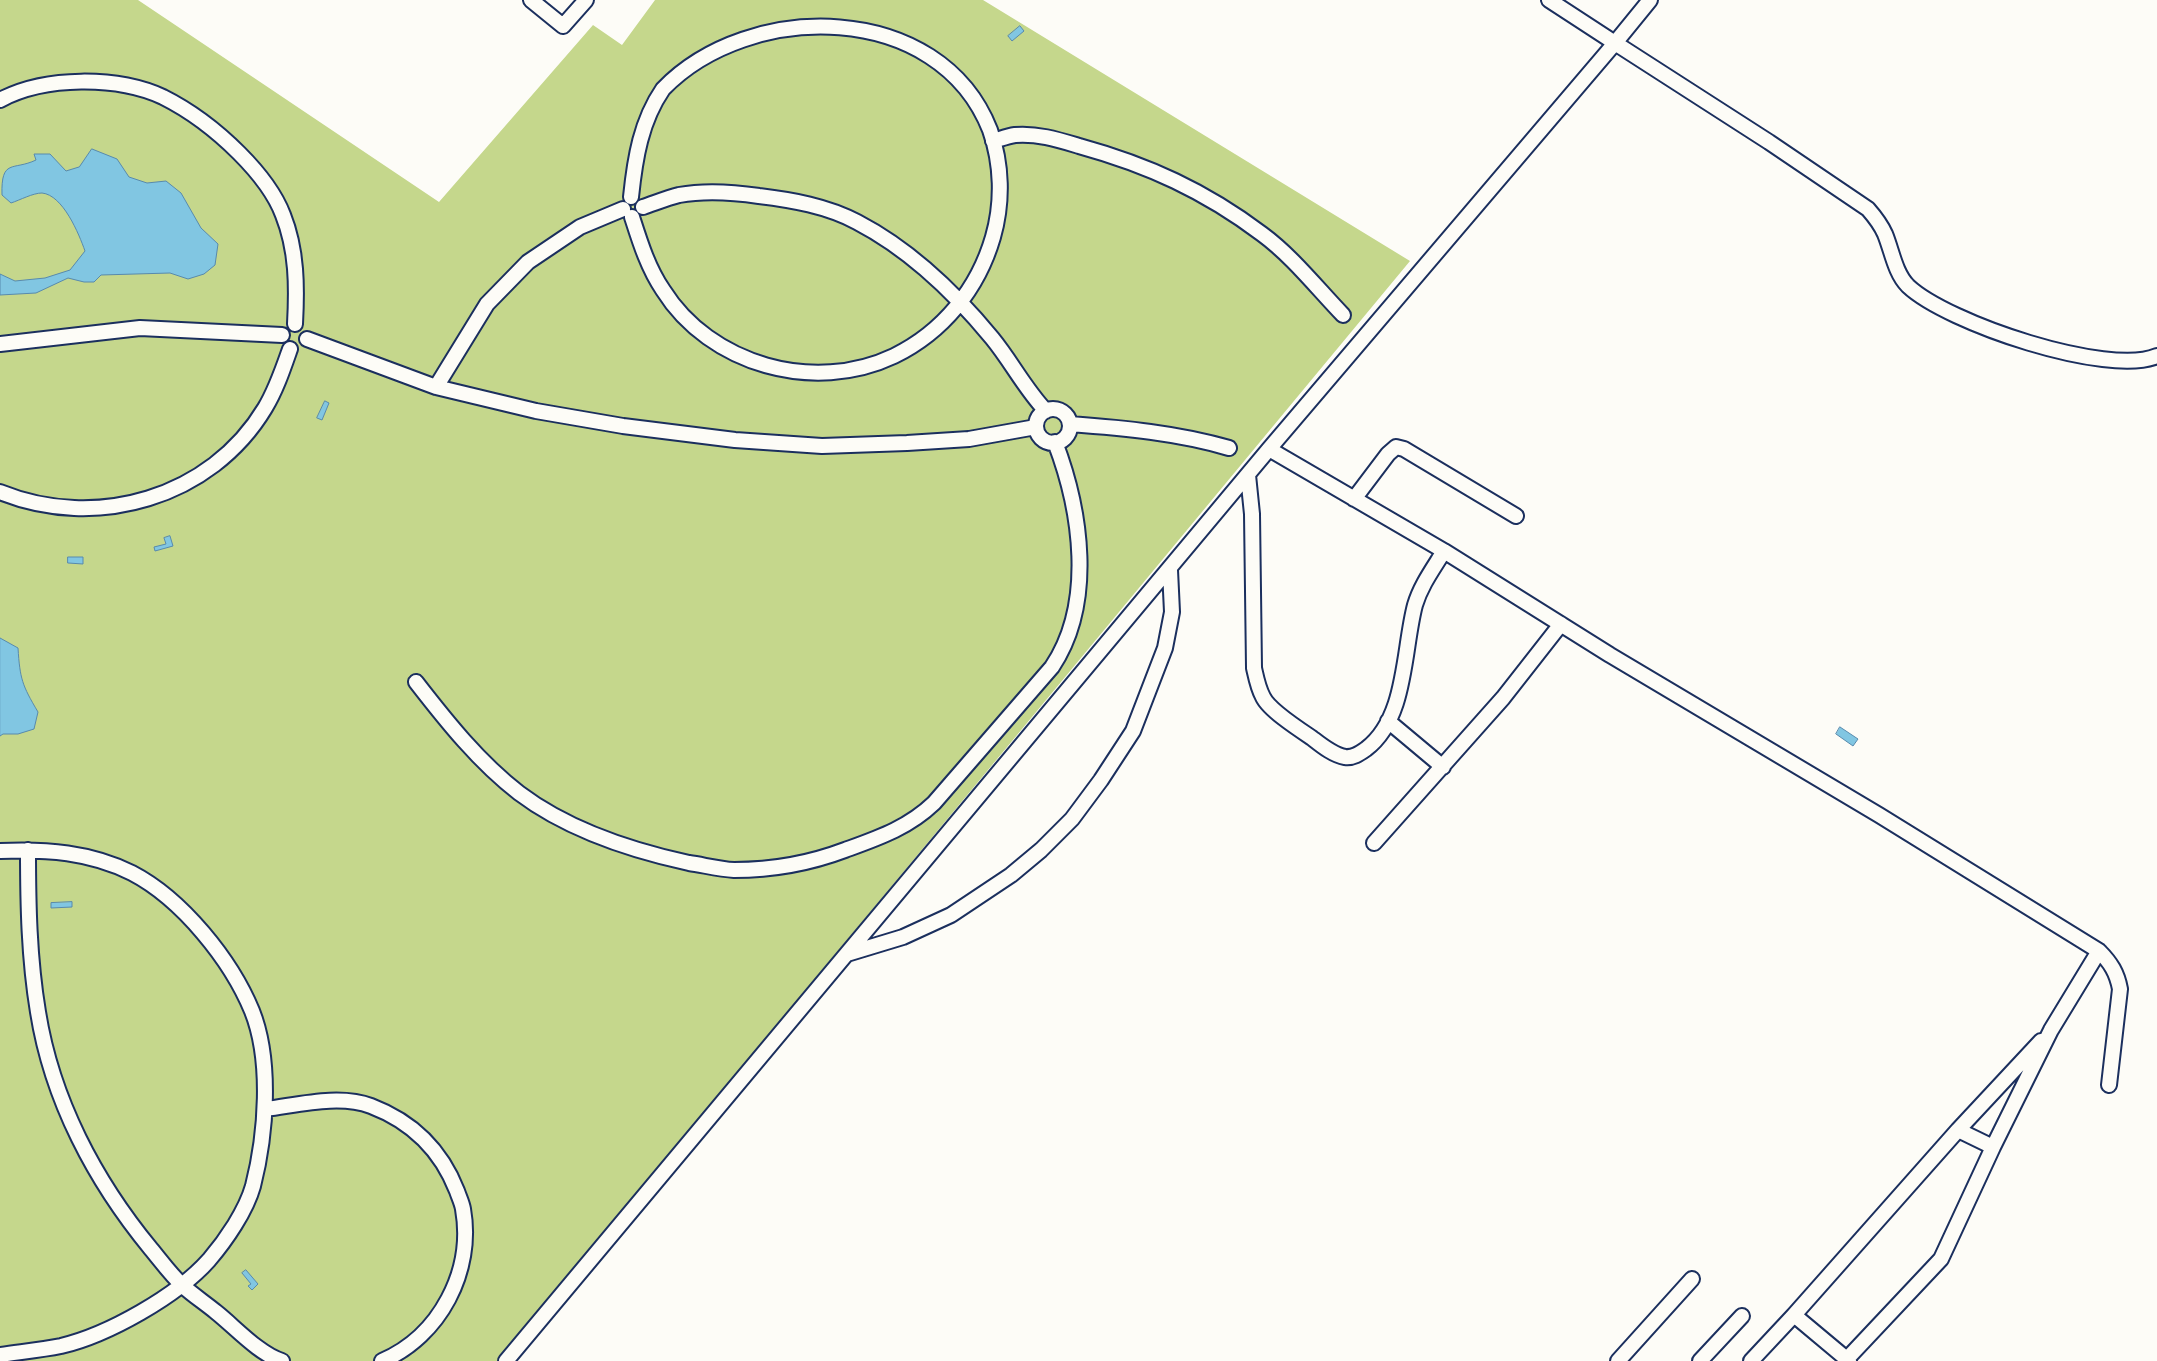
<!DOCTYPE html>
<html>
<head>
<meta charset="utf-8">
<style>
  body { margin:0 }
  canvas { display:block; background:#fdfcf7 }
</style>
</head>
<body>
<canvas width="2157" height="1361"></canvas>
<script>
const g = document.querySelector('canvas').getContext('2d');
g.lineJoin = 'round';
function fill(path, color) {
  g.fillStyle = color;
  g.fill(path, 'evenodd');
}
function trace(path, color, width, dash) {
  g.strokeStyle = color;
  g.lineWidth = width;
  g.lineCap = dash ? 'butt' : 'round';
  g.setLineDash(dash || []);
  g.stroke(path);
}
const green = new Path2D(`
  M0,0H138L439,202L593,25L622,45L655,0H983L1410,261L498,1361H0Z`);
const water = new Path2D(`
  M1020,26L1024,31L1012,41L1008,36Z
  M92,149L117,159L129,177L147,183L166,181L181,193L201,228L218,244L215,265L204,274L188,279L170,273L101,275L94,282H84L68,278L36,293L0,295V274L15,281L45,278L70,270L85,251C79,234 63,195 42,193C33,193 20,200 11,203L2,195C1,158 13,171 36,160L34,154H50L66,171L79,167Z
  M325,401L329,403L322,420L317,418Z
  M170,536L173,546L155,551L154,547L166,544L164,538Z
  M68,557H83V564L68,563Z
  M0,638L18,648C20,679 22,685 38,712L34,729L18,734H3L0,736Z
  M1840,727L1858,739L1853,746L1836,734Z
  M72,902V907L51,908V903Z
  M246,1270L258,1284L252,1290L248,1286L251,1284L242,1273Z`);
const minor = new Path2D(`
  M531,0L563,26L586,0
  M1549,0L1615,43L1650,0
  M0,100C45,76 117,76 163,97C191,111 217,131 239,153C257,171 274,191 283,215C297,250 297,287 295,324
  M993,141C1000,139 1008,136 1015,135C1037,133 1059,140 1079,146C1148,165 1205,191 1262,234C1292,256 1317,288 1343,315
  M631,197C635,158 641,121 663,89C749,0 939,0 990,130C1002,164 1003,202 993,237C978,289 943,332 894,356C814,394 710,365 663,290C648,268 640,242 632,217
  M643,207C655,203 667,198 679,195C706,190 732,192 759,196C792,200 827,206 857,222C909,249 955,293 992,338C1011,361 1025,389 1046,411
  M307,339L436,387L536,411L623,426L735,440L822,446L907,443L969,439L1036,427
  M0,344L140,328L282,335
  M436,387L487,304L528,262L580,227L623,209
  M1036 426a17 17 0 1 1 34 0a17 17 0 1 1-34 0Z
  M1070,424C1123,428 1178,433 1229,448
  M1269,449L1444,551L1610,655L1879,815L2099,951C2111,963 2117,973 2120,989L2109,1085
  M1248,475L1252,514L1254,668C1256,677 1258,688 1263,697C1269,710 1300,730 1312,738C1321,745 1333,755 1345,757C1353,758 1359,754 1366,749C1407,718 1403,650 1415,605C1421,585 1433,569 1444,551
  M0,492C96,531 211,498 265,408C276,390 283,369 290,349
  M1354,499L1388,454L1396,447L1404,449L1516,516
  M416,682C447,722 479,762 519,793C568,830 629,850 689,863C703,865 719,869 734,870C774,870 808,864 845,850C878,838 908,828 934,803L1052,667C1095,603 1081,510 1055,442
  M1388,721L1443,767
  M1374,843L1503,698L1561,624
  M28,850C28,904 29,958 38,1012C52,1100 95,1181 151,1249C161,1261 171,1275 183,1286C193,1295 205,1303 216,1312C235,1327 259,1354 282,1361
  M0,851C46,849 90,852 132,873C182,899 231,960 252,1011C272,1061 266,1135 253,1186C246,1211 226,1240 209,1260C177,1296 108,1335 61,1346C41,1350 20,1352 0,1355
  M847,954L903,937L951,915L1011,875L1041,850L1072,819L1101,780L1133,731L1165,648L1172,612L1170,570
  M266,1109C298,1105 339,1094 371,1106C413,1122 441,1150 457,1191C459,1197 462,1203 463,1209C474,1271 440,1336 382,1361
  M1958,1130L1993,1147
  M1794,1315L1958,1130L2041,1041
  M506,1361L1269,449L1615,43L1769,142L1868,209C1875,217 1881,225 1885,234C1892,251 1895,273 1908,286C1947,323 2108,377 2157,356
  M1618,1361L1692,1279
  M1700,1361L1742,1316
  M1751,1361L1794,1315L1849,1361
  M1845,1361L1941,1259L1993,1147L2051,1030L2099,951`);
fill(green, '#c5d78c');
fill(water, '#81c6e2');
trace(water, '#588aad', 1);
trace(minor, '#1b2f5e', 18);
trace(minor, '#fdfcf7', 14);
</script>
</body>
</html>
